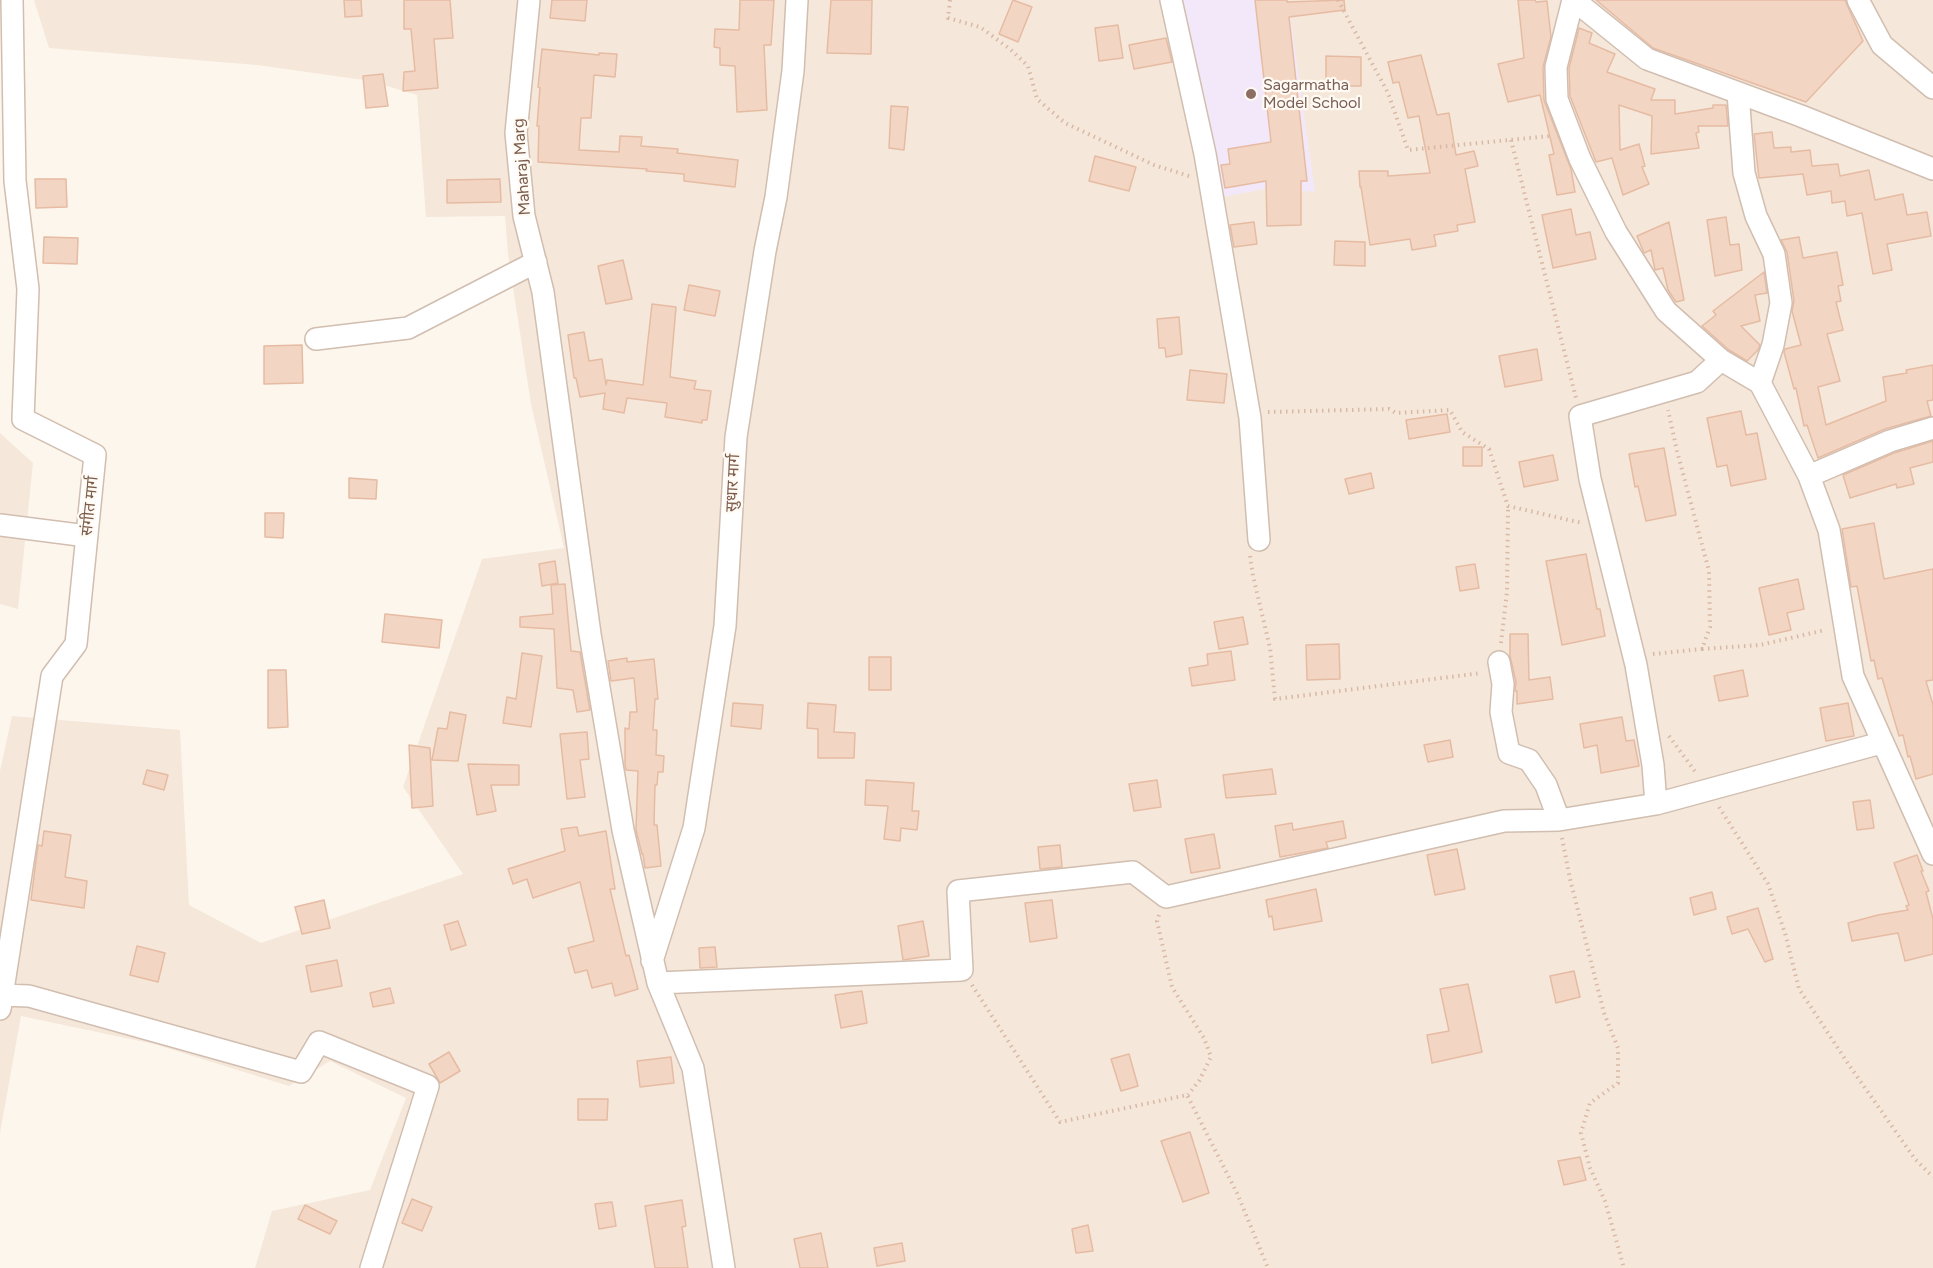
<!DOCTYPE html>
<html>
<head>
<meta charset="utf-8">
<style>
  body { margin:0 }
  canvas { display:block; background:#fdf6ec }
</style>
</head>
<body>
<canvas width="1933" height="1268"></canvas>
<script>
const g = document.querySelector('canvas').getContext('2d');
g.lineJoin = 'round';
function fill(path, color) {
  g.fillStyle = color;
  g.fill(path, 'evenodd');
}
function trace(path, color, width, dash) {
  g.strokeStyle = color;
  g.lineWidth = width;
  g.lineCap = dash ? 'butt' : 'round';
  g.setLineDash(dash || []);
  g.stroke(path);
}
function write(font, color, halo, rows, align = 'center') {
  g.font = font + ' Figtree,"Noto Sans Devanagari",sans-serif';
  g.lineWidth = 4.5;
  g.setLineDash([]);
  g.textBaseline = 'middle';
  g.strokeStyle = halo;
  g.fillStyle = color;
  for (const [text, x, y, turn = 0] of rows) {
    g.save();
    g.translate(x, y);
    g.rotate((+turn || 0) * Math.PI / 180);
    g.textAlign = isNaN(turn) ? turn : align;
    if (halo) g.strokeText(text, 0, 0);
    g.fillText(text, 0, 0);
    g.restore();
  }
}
const residential = new Path2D(`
  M34,0H1933V1268H255L272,1211L370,1190L406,1098L330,1061L289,1086L154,1044L21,1016L0,1133V771L12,716L180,730L189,905L261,943L463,874L403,787L482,559L564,548L531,404L508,255L505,216L426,217L417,95L371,81L257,65L49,48Z
  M0,433L33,463L18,609L0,604Z`);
const education = new Path2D(`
  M1183,0H1288L1315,192L1268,188L1219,198Z`);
const building = new Path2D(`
  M344,0H361L362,16L345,17Z
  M404,0H450L453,38L434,39L438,88L403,91L404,72L415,71L411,29H404Z
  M552,0H587L585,21L550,18Z
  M740,0H774L771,45H764L767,110L737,112L735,66L720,65V48L714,47L715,29L739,30Z
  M831,0H872L871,54L827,53Z
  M1013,0L1032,7L1018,42L999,34Z
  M1255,0H1287V2L1344,0L1345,10L1289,17L1307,181H1301V225L1267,226L1266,181L1225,188L1221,165L1230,164L1228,149L1271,142Z
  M1518,0H1535L1536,2L1547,1L1551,37L1543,67L1544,100L1571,169L1575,192L1557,195L1549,155L1554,154L1540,95L1508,102L1498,64L1524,58Z
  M1596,0H1845L1863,41L1806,102L1653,48Z
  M1118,25L1123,58L1099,61L1095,28Z
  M1579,28L1592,33L1589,43L1615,54L1607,72L1655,89L1651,100H1675V114L1713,108V105H1726L1728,126H1698L1699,132L1696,133L1699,148L1651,154L1652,116L1619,105L1620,150L1639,144L1645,166L1642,167L1649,184L1623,195L1612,158L1596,162L1570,96L1569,68Z
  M1166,38L1172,62L1134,69L1129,45Z
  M542,49L599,55V53L617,54L615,77L594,75L591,118H581L579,150L619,152L620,136L642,137L641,146L678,149L677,153L738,160L735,187L684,181V174L646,171L647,169L538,162L539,126H537L540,88L538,87Z
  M1421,55L1437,115L1449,113L1456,155L1474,151L1478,166L1465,169L1475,222L1457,225L1458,231L1434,235L1436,246L1412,250L1410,239L1370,245L1361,187H1360L1359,171H1388V176L1430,173L1419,116L1408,118L1399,82L1393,83L1388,62Z
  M1326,56L1361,57V86H1326Z
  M383,74L388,106L366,108L363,76Z
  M891,106L908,107L904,150L889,148Z
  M1772,132L1774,148L1791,147V152L1810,150L1812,166L1838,164L1840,176L1869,170L1875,200L1903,194L1907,215L1927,212L1931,236L1887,244L1892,270L1873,274L1862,213L1847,216L1845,201L1832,203L1831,191L1807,195L1803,174L1759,178L1754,134Z
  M1095,156L1136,167L1129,191L1089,181Z
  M35,179H66L67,207L36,208Z
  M500,179L501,202L447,203V180Z
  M1571,209L1576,235L1590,232L1596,259L1553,268L1542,215Z
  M1726,217L1730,245L1739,244L1742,270L1715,276L1707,220Z
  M1254,222L1257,244L1234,247L1230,225Z
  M1669,222L1684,300L1676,302L1668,290L1663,268L1655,270L1651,250L1644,253L1637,236Z
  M44,237L78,238L77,264L43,263Z
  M1799,237L1803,258L1837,252L1843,285L1838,286L1841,301L1836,302L1843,330L1827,334L1840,381L1818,387L1826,425L1886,401L1883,377L1907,373L1906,370L1933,365V400L1927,401L1931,416L1885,429L1818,458L1807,425L1804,426L1796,388L1794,389L1784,352L1785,349L1801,345L1792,311L1794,301L1787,252L1781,240Z
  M1335,241L1365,242V266L1334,265Z
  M623,260L632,299L606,304L598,266Z
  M1764,272L1767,293L1755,295L1760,321L1741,326L1760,345L1758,350L1747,361L1729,350L1702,326L1716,315L1713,311Z
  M689,285L720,291L715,316L684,310Z
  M652,304L676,307L670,377L696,381L694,389L711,391L707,420H702V423L665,417L667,403L627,398L624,413L603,409L605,393L580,397L576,378H574L568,335L584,332L589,361L602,359L606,385L607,380L643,385Z
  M1179,317L1182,354L1166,357L1165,348H1159L1157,319Z
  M302,345L303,383L264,384V346Z
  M1537,349L1542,380L1505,387L1499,356Z
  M1190,370L1227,374L1224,403L1187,400Z
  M1741,411L1746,435L1757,433L1766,479L1731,486L1727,465L1717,467L1707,418Z
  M1447,414L1450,432L1409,439L1406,420Z
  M1933,441V462L1910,468L1914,484L1897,488L1896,484L1850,498L1843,475L1894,453Z
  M1463,447H1482V466H1463Z
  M1664,448L1676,515L1646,521L1638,486L1635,487L1629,454Z
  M1553,455L1558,480L1524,487L1519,462Z
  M1371,473L1374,488L1349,494L1345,479Z
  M349,478L377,480L376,499L349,498Z
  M265,513H284L283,538L265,537Z
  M1874,523L1884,579L1933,569V680L1926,681L1933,705V774L1916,779L1910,756L1908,757L1903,735L1899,736L1882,678L1878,679L1874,660L1871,661L1857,586L1851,587L1842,529Z
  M1586,554L1597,609H1600L1605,636L1562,645L1546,561Z
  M555,561L558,583L542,586L539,564Z
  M1475,564L1479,588L1460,591L1456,567Z
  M1798,579L1804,609L1787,613L1791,630L1769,635L1759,588Z
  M565,584L571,651L580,652L590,710L577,712L573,690L557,688L554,629L520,627V617L553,614L551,585Z
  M385,614L442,620L439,648L382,642Z
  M1243,617L1248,644L1219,649L1214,622Z
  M1510,634H1528L1529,680L1550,677L1553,699L1517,704V691H1515L1516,682L1510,656Z
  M1339,644L1340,679L1307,680L1306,645Z
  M1231,651L1235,680L1192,686L1189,668L1208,665L1207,654Z
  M522,653L542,656L531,727L503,723L507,697L516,699Z
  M869,657H891V690H869Z
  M627,658V662L654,659L658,699H655L653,730H657L656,755L664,756L663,772H658L657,785H655L654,825H657L661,866L645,868L643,854H642L636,830L638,771L626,770L625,765V728L629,729L630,712H637L634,678L611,681L608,661Z
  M268,670H286L288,727L268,728Z
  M1743,670L1748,696L1719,701L1714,676Z
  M733,703L763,705L761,729L731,726Z
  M808,703L836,705L834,732L855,733L854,758H818V729L807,728Z
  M1848,703L1854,736L1826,741L1820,708Z
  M450,712L466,715L458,761L432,760L438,728L447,729Z
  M1622,717L1626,741L1634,740L1639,766L1601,773L1597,745L1584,748L1580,724Z
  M587,732L589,759L580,760L585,797L567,799L560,734Z
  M1450,740L1453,757L1428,762L1424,745Z
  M409,745L430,748L433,806L412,808Z
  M468,764L519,765V785H491L496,811L477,815Z
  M1272,769L1276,794L1226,798L1223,775Z
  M147,770L168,775L164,790L143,784Z
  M866,780L914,783L912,811H919L917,830L901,828L900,841L884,839L888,806L865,805Z
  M1157,780L1161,807L1134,811L1129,784Z
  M1870,800L1874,828L1857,830L1853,802Z
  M1343,821L1346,838L1326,842L1328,848L1280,857L1275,826L1292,823L1293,830Z
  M577,827L579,836L606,831L615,889H610L626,956L629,955L638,989L615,996L612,983L592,988L587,970L575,973L568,948L594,941L580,882L533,898L527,879L513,884L508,869L565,851L561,829Z
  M44,831L71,835L65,877L87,881L84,908L31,900L38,845L42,846Z
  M1214,834L1220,868L1191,873L1185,839Z
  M1060,845L1062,867L1040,869L1038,847Z
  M1457,849L1465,889L1435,895L1427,855Z
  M1917,855L1923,871H1921L1929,891L1926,892L1933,919V954L1905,961L1898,933L1852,941L1848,923L1878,915L1908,910L1906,906L1909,905L1894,863Z
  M1316,889L1322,921L1274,930L1272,916L1269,917L1266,900Z
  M1712,892L1716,909L1694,915L1690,898Z
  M324,900L330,928L302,934L295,907Z
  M1052,900L1057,938L1030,942L1025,903Z
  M1758,908L1773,959L1765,962L1748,929L1732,934L1727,917Z
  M458,921L466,945L451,950L444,925Z
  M923,921L929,956L903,960L898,926Z
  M137,946L165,953L158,982L130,975Z
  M715,947L717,967L700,968L699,948Z
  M337,960L342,986L311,992L306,966Z
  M1574,971L1580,997L1556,1003L1550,976Z
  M1468,984L1482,1052L1432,1063L1427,1035L1449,1031L1440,989Z
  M390,988L394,1003L373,1007L370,993Z
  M862,991L867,1023L841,1028L835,995Z
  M449,1052L460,1071L440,1083L429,1064Z
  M1129,1054L1138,1086L1121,1091L1111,1059Z
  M671,1057L674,1083L640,1087L637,1061Z
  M578,1099H608L607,1120H578Z
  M1190,1132L1209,1193L1183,1202L1161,1141Z
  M1580,1157L1586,1180L1564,1185L1558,1161Z
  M412,1199L432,1207L422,1231L402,1223Z
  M682,1200L686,1226L682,1227L688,1268H655L645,1206Z
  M612,1202L616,1226L599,1229L595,1204Z
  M305,1205L337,1221L330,1234L298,1219Z
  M1088,1225L1093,1251L1076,1253L1072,1229Z
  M821,1233L828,1268H800L794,1239Z
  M902,1243L905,1261L877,1266L874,1248Z`);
const path = new Path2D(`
  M950,0L948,18L980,27L1010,49L1028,66L1037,99L1065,123L1154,165L1189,176
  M1338,0L1388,93L1408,150L1550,136
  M1511,140L1576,398
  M1268,412L1389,409L1396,413L1450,410L1462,432L1489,449L1508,506L1582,523
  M1250,556L1253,576L1270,648L1275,699L1481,673
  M1501,643L1507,592L1508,506
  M1702,649L1760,645L1825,630
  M1653,654L1702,649L1710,627L1709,571L1677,451L1668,410
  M1669,736L1697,774
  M1719,807L1768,884L1785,933L1799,989L1851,1068L1915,1159L1933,1177
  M1562,838L1570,879L1604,1013L1618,1048V1083L1590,1103L1581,1133L1590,1168L1605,1201L1624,1268
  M1159,915L1157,921L1172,987L1204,1038L1211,1057L1199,1081L1188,1095
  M972,985L1060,1122L1187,1095L1237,1193L1268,1268`);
const minor = new Path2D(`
  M529,0L516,133L524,216L543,292L590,634L623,830L658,983L693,1068L724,1268
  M1171,0L1205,154L1250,418L1259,540
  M1573,0L1556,67L1557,99L1580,159L1616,232L1666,311L1721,360L1760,383L1809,476L1829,530L1853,676L1933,854
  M1574,0L1647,59L1801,116L1933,169
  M1858,0L1882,45L1933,88
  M1738,93L1744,173L1756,216L1774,254L1781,303L1773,345L1760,383
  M316,339L408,328L536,262
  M1809,476L1890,441L1933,428
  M0,525L87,536
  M1499,662L1503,684L1501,712L1509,753L1529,760L1546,785L1559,820
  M1656,804L1653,765L1636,665L1590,479L1580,416L1697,382L1721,360
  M652,961L694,828L725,626L736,437L765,251L776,197L793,71L797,0
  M658,983L962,970L958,891L1133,872L1166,897L1504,821L1559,820L1656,804L1881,743
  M2,995L29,996L301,1072L319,1042L428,1086L371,1268
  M0,1009L52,676L76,644L95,455L23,419L28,289L15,181L12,0`);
const markers = [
  [1251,94,6,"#8d6e63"]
];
const educationNames = [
  ["Sagarmatha",1263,85],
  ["Model School",1263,103]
];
const streetNames = [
  ["Maharaj Marg",522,167,-94],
  ["सुधार मार्ग",733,483,-87],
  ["संगीत मार्ग",90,506,-84]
];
fill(residential, '#f5e8da');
fill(education, '#f3e8fa');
fill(building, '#f3d5c3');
trace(building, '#e6bba3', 1.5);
trace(minor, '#d1beb0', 24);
trace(path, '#d9b8a5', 4, [1.5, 4.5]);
trace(minor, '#fff', 21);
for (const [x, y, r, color] of markers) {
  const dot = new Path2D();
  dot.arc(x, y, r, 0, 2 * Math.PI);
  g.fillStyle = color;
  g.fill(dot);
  trace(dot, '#fffaf3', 2);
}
write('16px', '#785e54', '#fffaf3', educationNames, 'left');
write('16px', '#7a5c4d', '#fffaf3', streetNames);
</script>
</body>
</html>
